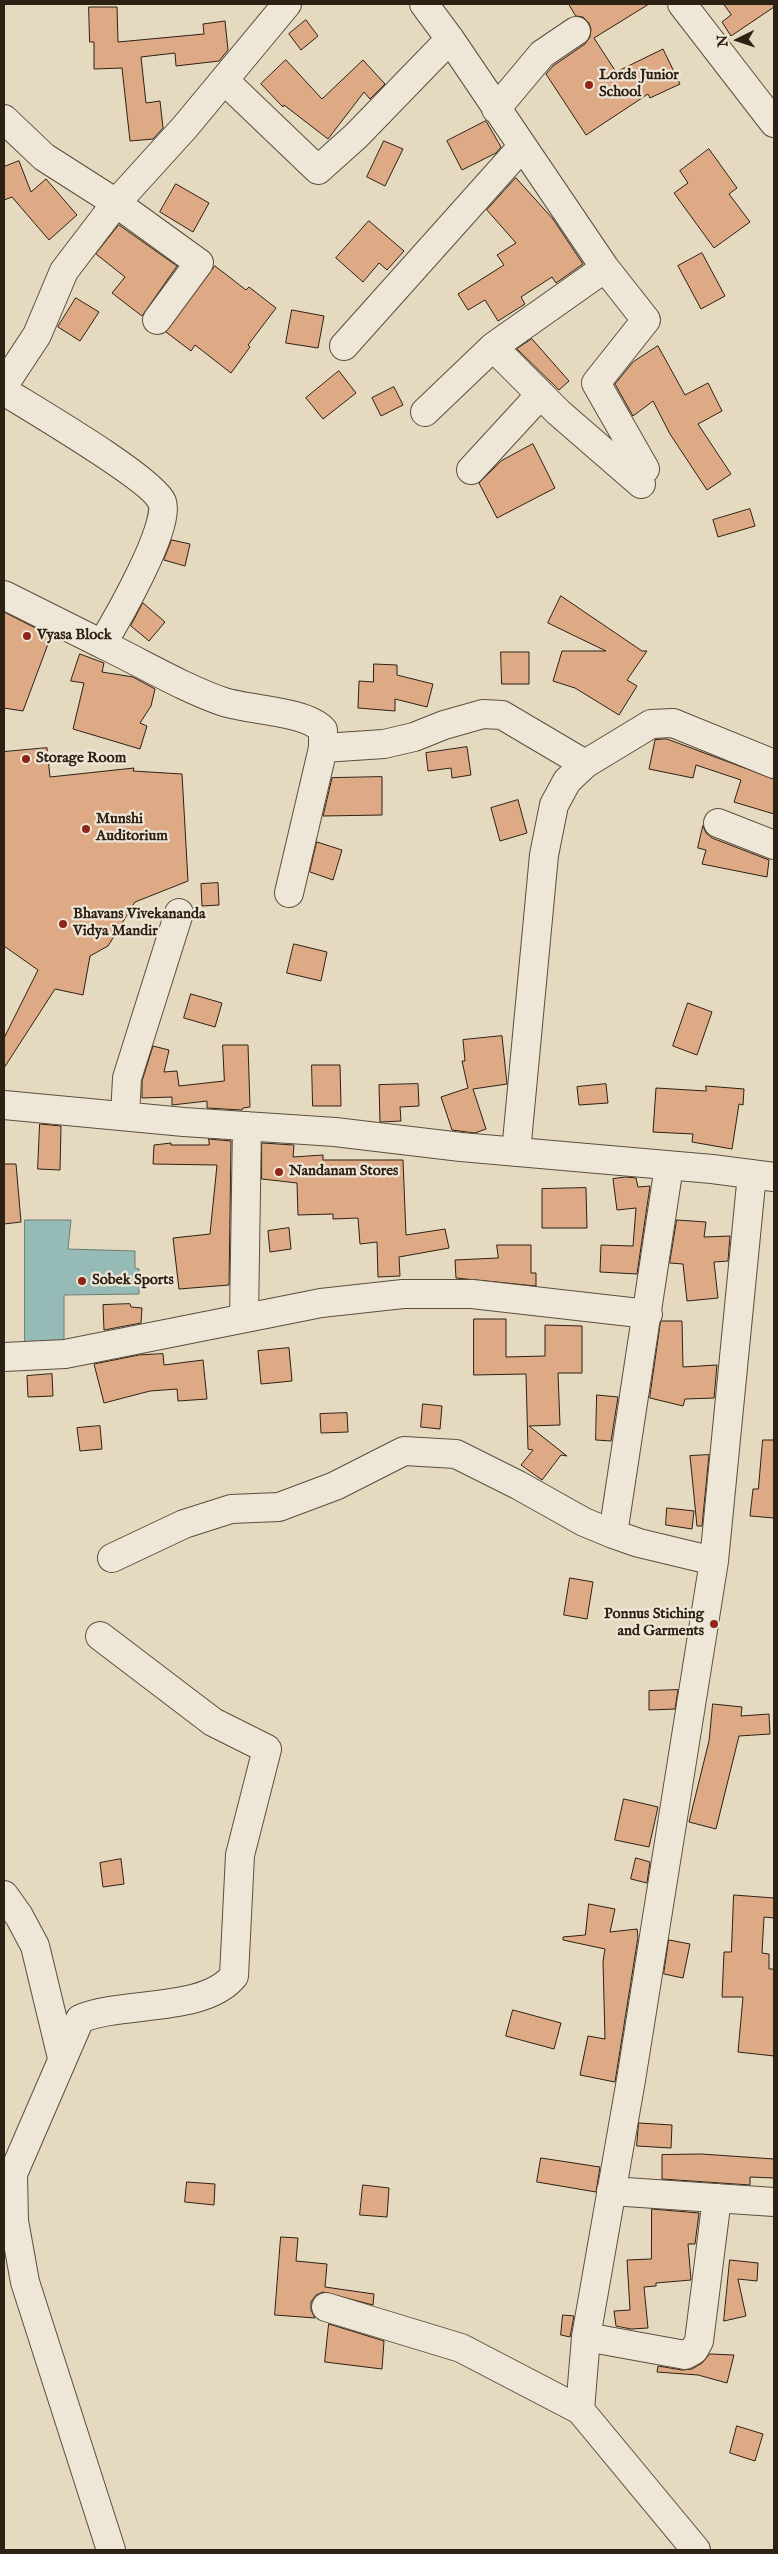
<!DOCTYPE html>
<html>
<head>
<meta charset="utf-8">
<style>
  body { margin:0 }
  #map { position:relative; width:778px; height:2554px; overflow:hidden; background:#e5d9c0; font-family:"IM FELL English",serif }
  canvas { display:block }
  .frame { position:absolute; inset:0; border:5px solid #2d2113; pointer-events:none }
  .north { position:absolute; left:713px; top:15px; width:50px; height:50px; -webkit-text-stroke:4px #eee6d6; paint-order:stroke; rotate:266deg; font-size:14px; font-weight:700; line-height:20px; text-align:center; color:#2d2113 }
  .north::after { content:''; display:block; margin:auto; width:18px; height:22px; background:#2d2113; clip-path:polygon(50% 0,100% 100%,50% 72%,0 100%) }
</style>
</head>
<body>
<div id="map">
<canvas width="778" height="2554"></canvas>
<div class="frame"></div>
<div class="north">N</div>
</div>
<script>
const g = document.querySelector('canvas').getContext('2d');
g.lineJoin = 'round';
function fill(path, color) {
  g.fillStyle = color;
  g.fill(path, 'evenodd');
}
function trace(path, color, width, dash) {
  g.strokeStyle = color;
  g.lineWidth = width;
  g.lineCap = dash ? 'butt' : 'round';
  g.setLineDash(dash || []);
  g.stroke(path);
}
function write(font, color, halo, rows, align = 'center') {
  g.font = font + ' "IM FELL English",serif';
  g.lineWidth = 4.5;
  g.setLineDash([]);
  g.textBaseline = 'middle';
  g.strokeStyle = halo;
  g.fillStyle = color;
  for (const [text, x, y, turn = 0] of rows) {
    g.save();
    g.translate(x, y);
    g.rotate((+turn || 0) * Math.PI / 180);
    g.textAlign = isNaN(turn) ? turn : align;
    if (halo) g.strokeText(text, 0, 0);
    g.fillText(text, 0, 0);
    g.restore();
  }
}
const water = new Path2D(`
  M25,1220H71L68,1249L135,1251V1268L139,1269V1294L64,1295V1351H25Z`);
const building = new Path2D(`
  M569,4H649L594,38L616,72L663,49L680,84L650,98L648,94L586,135L546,74L553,66L585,44L590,37L591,29L589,23L583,17L576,16Z
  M724,4H774V7L731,36L722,22L731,15Z
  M89,7H117L118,42L204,34L203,24L225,21L228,50L219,61L176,66L175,53L141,57L146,103L160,101L163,128L153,139L130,141L122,68L94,69V42H90Z
  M306,20L318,36L301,50L289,34Z
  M286,60L322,99L363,60L385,84L370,99L364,92L328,139L284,105L283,107L261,84Z
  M486,121L501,147L496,153L462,170L447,141Z
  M384,141L403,149L385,186L367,177Z
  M709,149L737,188L729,194L750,222L714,248L674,193L688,183L680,171Z
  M19,161L31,192L46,179L77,215L49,240L12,197L4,200V167Z
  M516,178L553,219L583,264L556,283L552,277L521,297L525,304L498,321L485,300L468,310L458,294L504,265L497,255L516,243L487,210Z
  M176,184L209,203L193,232L160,212Z
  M369,221L404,251L387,270L379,263L363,282L336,258Z
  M119,225L177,266L142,316L112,293L125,277L96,254Z
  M702,253L725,296L701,309L678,266Z
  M215,266L246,290L249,287L276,308L248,345L250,347L231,373L195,345L191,351L166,332Z
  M76,298L99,312L80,341L58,327Z
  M292,310L324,316L318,348L286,343Z
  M532,339L569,381L559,390L517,349Z
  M658,346L685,395L708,383L722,411L698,424L731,474L707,490L670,434L653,401L633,416L615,384L633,362Z
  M339,371L356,393L323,419L306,398Z
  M394,387L403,405L381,416L372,398Z
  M533,444L555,488L497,518L479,483L501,461Z
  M750,509L755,526L718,537L713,520Z
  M172,540L190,544L185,566L164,560Z
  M561,596L642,651H647L627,680L637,686L619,715L575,688L553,681L562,651H606L548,623Z
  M143,603L165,622L149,641L131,626Z
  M4,612L51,636L23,711L4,708Z
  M501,652H529V684H502Z
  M80,654L104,663L102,672L133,677L155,689L151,706L140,723L147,726L140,749L73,729L84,683L71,681Z
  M374,664L397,665V675L433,684L427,707L395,699V711L358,708L359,681L373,682Z
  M667,739L774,779V814L734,802L741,780L696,765L693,778L649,769L655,740Z
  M467,747L471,775L452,778L451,768L428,771L426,753Z
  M47,748L50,777L134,768L133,771L182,774L188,881L135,902L108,946L90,956L83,995L55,989L4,1068V1038L38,970L4,946V752Z
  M382,777V815L323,816L332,778Z
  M518,800L527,833L500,841L491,808Z
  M703,826L706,833L712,838L769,860L767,877L702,864L706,850L698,848Z
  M317,842L342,850L333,880L310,872Z
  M218,883L219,905L202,906L201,884Z
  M294,944L327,952L321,981L287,973Z
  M191,994L222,1003L215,1027L184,1018Z
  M688,1003L712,1012L697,1055L673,1046Z
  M502,1036L507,1084L473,1089L486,1129L475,1133L452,1130L441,1097L468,1088L462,1061H465L463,1040Z
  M223,1045H248L250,1107L243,1108L242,1110L207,1108V1101L172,1105V1097L142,1098V1081L153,1046L169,1050L164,1072L177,1071L179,1086L224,1081Z
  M312,1065H340L341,1106H313Z
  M418,1084L419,1106L400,1107L401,1121L380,1122L379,1085Z
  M606,1084L608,1103L579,1105L577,1087Z
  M706,1086L744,1089L743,1105L739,1104L732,1149L692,1142L693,1134L653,1132L656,1088L706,1091Z
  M40,1124L61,1126L60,1170L38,1169Z
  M209,1139L231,1141L229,1285L179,1289L173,1238L210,1234L217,1165L153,1164L154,1145L171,1143V1145H209Z
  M262,1143L294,1145L293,1157L323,1155V1160H403L406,1235L445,1229L449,1248L399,1257L400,1276L378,1277L377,1242L360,1244L358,1218L333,1219V1214L298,1215L297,1183L262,1179Z
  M4,1164H16L21,1222L4,1224Z
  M626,1177L636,1178L638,1187L650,1186L637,1274L600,1272L601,1245L633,1246L636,1208L617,1210L613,1179Z
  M586,1188L587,1228H542V1189Z
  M677,1220L706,1222L704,1237L730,1236L728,1261L714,1262L718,1298L687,1301L683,1264L670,1263Z
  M289,1228L291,1249L270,1252L268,1231Z
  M497,1245H531V1273H536V1286L456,1278L455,1260L498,1258Z
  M130,1304L131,1307L142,1308L141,1323L104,1330L103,1305Z
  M474,1319H506V1357L545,1356V1325L582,1326V1373H558L560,1425L529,1426L567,1456L561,1455L542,1480L521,1465L533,1450L528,1449L526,1374L474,1375Z
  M661,1321H682L683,1367L717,1365L714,1398L685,1399L683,1406L650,1398Z
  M289,1348L292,1381L261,1384L258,1351Z
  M163,1354L164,1365L203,1360L207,1399L178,1401L177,1389L150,1391L104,1403L94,1364L139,1355Z
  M52,1374L53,1396L28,1397L27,1376Z
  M597,1395L618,1397L611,1441L596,1440Z
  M423,1404L442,1406L440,1429L421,1427Z
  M347,1413L348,1432L321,1433L320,1414Z
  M100,1426L102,1449L80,1451L77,1428Z
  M763,1440H774V1518L750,1516L753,1489H758Z
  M709,1455L702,1526H697L690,1456Z
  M667,1508L694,1511L692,1529L666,1525Z
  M570,1578L593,1582L587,1619L564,1615Z
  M678,1690L675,1709L649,1710V1691Z
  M713,1704L742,1707L741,1716L769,1714L770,1734L739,1736L716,1829L689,1822L709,1741Z
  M624,1799L658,1807L649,1847L615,1840Z
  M636,1858L650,1862L647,1883L631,1879Z
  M121,1859L124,1884L103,1887L100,1863Z
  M734,1895L774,1898V1918L764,1917L762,1953L769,1954V1969H774V2056L738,2052L743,1997H722L724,1952H731Z
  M589,1904L615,1909L610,1932L637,1929L638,1937L615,2082L580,2075L588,2036L605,2039L603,1961L605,1949L563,1940V1937L585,1935Z
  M669,1940L690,1944L683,1978L664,1974Z
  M513,2010L561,2023L554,2049L506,2036Z
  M639,2123L672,2125L671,2148L637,2146Z
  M701,2154L774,2159V2178L750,2177V2185L662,2179V2155Z
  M541,2158L600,2167L596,2192L537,2182Z
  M187,2182L215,2184L214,2205L185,2202Z
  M363,2185L389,2188L387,2217L360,2215Z
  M652,2209L699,2213L695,2244H688L691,2280L656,2283V2286L644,2287L648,2328L631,2329L616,2326L614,2311L630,2310L627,2260L651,2259Z
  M281,2237L298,2238L296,2261L327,2264L325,2287L374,2294L373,2305L323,2292L316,2295L311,2302V2310L315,2318L275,2315Z
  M730,2260L758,2263L757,2281L738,2279L746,2316L724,2321Z
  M563,2315L574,2316L570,2337L561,2335Z
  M329,2324L384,2341L382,2369L325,2362Z
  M710,2354L734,2355L727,2383L698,2375L657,2372L658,2366L682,2370L692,2369L702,2363Z
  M737,2426L763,2434L755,2461L730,2453Z`);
const minor = new Path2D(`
  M424,4L450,39L605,268L493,347L425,412
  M682,4L774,123
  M224,80L318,170L356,136L450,39
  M496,109L542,54L576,31
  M4,119L44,157L116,203L199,263L157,320
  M605,268L646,320L596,383L645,469
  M344,346L522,147
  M493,347L558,412L641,484
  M4,385L37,335L64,271L116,203L185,127L287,4
  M4,391C31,408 153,479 162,502C171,526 116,621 102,644C142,663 183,688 224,702C249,710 306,711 323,730V748L289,893
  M471,470L540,395
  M4,595L102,644
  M323,748L384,744L414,737L444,725L483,714L502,715L585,764
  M718,823L774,845
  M4,1105L184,1122L335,1132L461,1147L712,1169L774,1177
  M125,1116L127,1078L179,913
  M516,1152L544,855L554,805L567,781L585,764L651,724L673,723L774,764
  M669,1166L613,1534L639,1543L714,1561
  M244,1318L247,1126
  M4,1357L65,1354L321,1303L403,1294H472L648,1314
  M112,1558L184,1524L231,1509L279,1507L335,1486L404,1451L456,1454L518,1485L584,1522L613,1534
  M100,1636L213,1722L267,1749L240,1855L234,1976C204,2013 121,2001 80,2019L13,2174L14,2221L25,2282L111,2550
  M4,1895L19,1916L35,1946L62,2058
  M611,2191L774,2202
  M326,2307L461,2348L580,2410
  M586,2337L685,2355L694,2350L699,2341L717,2198
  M696,2550L580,2410L586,2337L631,2080L714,1561L752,1174`);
const markers = [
  [589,85,5,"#8f2418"],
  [27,636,5,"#8f2418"],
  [26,759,5,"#8f2418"],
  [86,829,5,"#8f2418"],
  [63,924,5,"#8f2418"],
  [279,1172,5,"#8f2418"],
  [82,1281,5,"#8f2418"],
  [714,1624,5,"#8f2418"]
];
const poiNames = [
  ["Lords Junior",599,76],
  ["School",599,93],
  ["Vyasa Block",37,636],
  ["Storage Room",36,759],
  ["Munshi",96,820],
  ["Auditorium",96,837],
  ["Bhavans Vivekananda",73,915],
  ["Vidya Mandir",73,932],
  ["Nandanam Stores",289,1172],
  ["Sobek Sports",92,1281],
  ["Ponnus Stiching",704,1615,"right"],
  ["and Garments",704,1632,"right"]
];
fill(water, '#96bab6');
trace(water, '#6c7d75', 1);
fill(building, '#deaa86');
trace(building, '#2d2113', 1);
trace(minor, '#5b4f3e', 30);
trace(minor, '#eee6d6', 28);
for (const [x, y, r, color] of markers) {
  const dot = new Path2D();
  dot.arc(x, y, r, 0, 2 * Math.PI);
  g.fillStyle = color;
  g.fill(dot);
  trace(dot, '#eee6d6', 2);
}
write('bold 15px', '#2d2113', '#eee6d6', poiNames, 'left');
</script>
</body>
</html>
